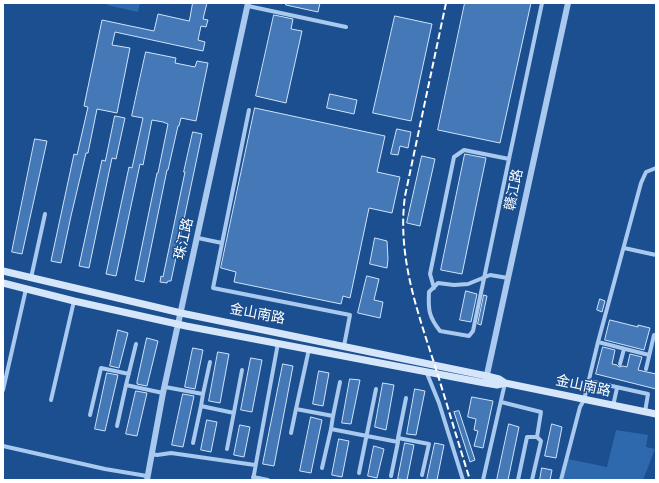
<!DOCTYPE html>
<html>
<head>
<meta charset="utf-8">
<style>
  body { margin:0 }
  #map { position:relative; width:659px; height:483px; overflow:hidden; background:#1b4f8f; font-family:"Source Sans 3",sans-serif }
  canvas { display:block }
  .frame { position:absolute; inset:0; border:4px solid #fff; pointer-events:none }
</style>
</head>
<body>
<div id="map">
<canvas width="659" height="483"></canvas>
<div class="frame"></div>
</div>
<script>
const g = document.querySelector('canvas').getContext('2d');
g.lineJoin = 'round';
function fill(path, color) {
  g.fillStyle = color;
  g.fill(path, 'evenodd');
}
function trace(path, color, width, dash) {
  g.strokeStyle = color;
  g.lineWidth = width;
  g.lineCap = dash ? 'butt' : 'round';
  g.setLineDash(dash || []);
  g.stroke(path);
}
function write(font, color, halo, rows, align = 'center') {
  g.font = font + ' "Source Sans 3","Noto Sans SC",sans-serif';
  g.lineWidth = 3;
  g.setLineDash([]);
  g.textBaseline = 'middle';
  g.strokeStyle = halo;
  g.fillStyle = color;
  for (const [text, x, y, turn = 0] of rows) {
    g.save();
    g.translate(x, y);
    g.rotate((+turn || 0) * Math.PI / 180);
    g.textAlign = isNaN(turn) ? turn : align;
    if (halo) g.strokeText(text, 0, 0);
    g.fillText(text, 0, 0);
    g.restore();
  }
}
const green = new Path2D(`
  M107,3H140L138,12L107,5Z
  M616,430L648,435L646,447L655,449L643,480H563L568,459L607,467Z`);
const building = new Path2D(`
  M193,3H207L203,19L208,20L206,27L201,26L198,40L205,42L203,51L115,32L112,45L130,48L117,113L97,109L88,153H86L71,216L61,263L51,261L74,154L77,155L88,107L84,106L102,20L154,31L158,14L189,21Z
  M286,3H320L318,12L286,5Z
  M465,3H531L500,143L438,130Z
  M274,15L293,19L291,29L302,31L286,103L256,96Z
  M395,16L432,24L411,121L373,113Z
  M146,52L176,58L175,63L195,67L197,61L208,63L196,121L181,118L179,126H178L168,170H167L144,282L135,280L157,173H158L168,124L163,122L152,120L143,165L140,164L116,276L106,274L129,167L132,168L143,118L132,116Z
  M330,94L357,100L354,114L327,108Z
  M255,108L385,136L377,172L400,177L392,213L369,208L350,298L343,296L341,304L234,282L236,272L221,268Z
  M115,116L125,118L116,159L112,158L89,268L79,266L102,160L105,161Z
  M397,129L411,132L408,148L400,146L398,155L391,154Z
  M193,132L202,134L171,281H168L167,283L160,282L161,276L163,277L185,172H184Z
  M35,139L47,141L22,254L12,252Z
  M465,154L486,158L462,274L441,270Z
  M422,156L435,159L420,226L407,223Z
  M375,238L387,241L388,259L387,268L370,264Z
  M367,276L379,279L374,300L383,302L380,318L358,313Z
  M466,291L477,294L471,322L460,320Z
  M484,295L487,296L481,325L478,324Z
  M600,299L605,301L602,312L597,310Z
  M610,320L638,327V325L650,328L644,350L605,340Z
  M118,330L128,333L119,368L110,366Z
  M147,338L158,341L147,386L137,384V382Z
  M603,347L615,350L612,364L617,365L619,367L623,366L627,367L630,354L642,357L638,370L656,374V389L596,374Z
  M193,348L203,350L195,389L185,387Z
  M218,352L229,354L220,403L209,401Z
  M251,358L262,360L252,412L241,410Z
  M283,364L293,366L274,466L263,464Z
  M319,371L329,373L323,406L313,404Z
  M107,373L118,375L105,431L95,429Z
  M350,379L360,380L351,424L342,423Z
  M383,383L394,385L386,430L375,427Z
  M415,389L425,391L416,435L407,434Z
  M136,391L147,393L137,436L126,434Z
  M183,394L194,396L183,447L172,445Z
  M472,397L493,401L483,448L474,446L478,431L474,430L476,419L468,417Z
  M459,411L475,460L470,462L454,412Z
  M311,417L322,420L311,473L300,471Z
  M207,420L217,422L211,452L201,450Z
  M509,424L519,427L508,480H497Z
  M552,424L562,427L556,458L545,456Z
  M240,425L250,427L244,457L234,455Z
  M339,439L349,441L342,477L332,475Z
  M405,443L414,445L407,480L398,479Z
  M435,443L444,445L437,480H427Z
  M374,446L384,449L377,478L368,476Z
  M542,468L552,470L550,480H540Z`);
const minor = new Path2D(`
  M248,6L346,27
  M249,110L213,288L350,315L344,346
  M509,159L542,3
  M198,238L222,243
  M624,248L656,255
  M31,278L45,214
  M434,288L430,274L454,157L464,150L509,159L473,331L469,336L440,331C429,317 428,310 429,292L438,283L454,285L468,284L490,275L508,278
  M598,342L649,355
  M136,344L126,385L163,393
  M620,364L624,349
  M646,369L654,335
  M426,371L439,403L463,480
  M589,381L648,394L645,412
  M165,387L203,394L201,406L234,413
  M3,390L26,289
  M203,394L210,362
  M51,400L74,301
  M501,402L541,412L537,437L541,441L532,480
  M613,406L617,388
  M296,409L309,349
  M90,415L101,368L129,374
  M333,416L340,382
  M117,426L126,385
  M291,433L296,409L333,416L331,429L398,442V438L429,444L422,475
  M398,438L406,398
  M193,443L201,406
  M3,446L105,469L147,476
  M227,449L242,370
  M151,454L157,455L171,453L255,465
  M322,468L331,429
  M359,473L376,389
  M391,476L398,442
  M253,477L268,480
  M253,480L278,343
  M483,480L505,383
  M518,480L527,437H537
  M561,480L580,407L584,400L598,342L641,183L646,172L656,168`);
const tertiary = new Path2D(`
  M486,379L568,3
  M147,480L163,393L248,3`);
const secondary = new Path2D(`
  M3,271L181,313L487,376L499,379L505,383
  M3,283L74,301L186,326L485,383L497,385L505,383L656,414`);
const rail = new Path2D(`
  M446,3L405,196C397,256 417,310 435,366C447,404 458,442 470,480`);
const streetNames = [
  ["赣江路",515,190,-78],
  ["珠江路",185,239,-77],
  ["金山南路",257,315,11],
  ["金山南路",583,387,12]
];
fill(green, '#2e69ad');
fill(building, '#4478b7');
trace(building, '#cfe3fa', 1);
trace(minor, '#a9c9ee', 4);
trace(tertiary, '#a9c9ee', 6);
trace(secondary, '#d6e6fa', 7);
trace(rail, '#fff', 2, [7, 3]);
write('14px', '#fff', '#1b4f8f', streetNames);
</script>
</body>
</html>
